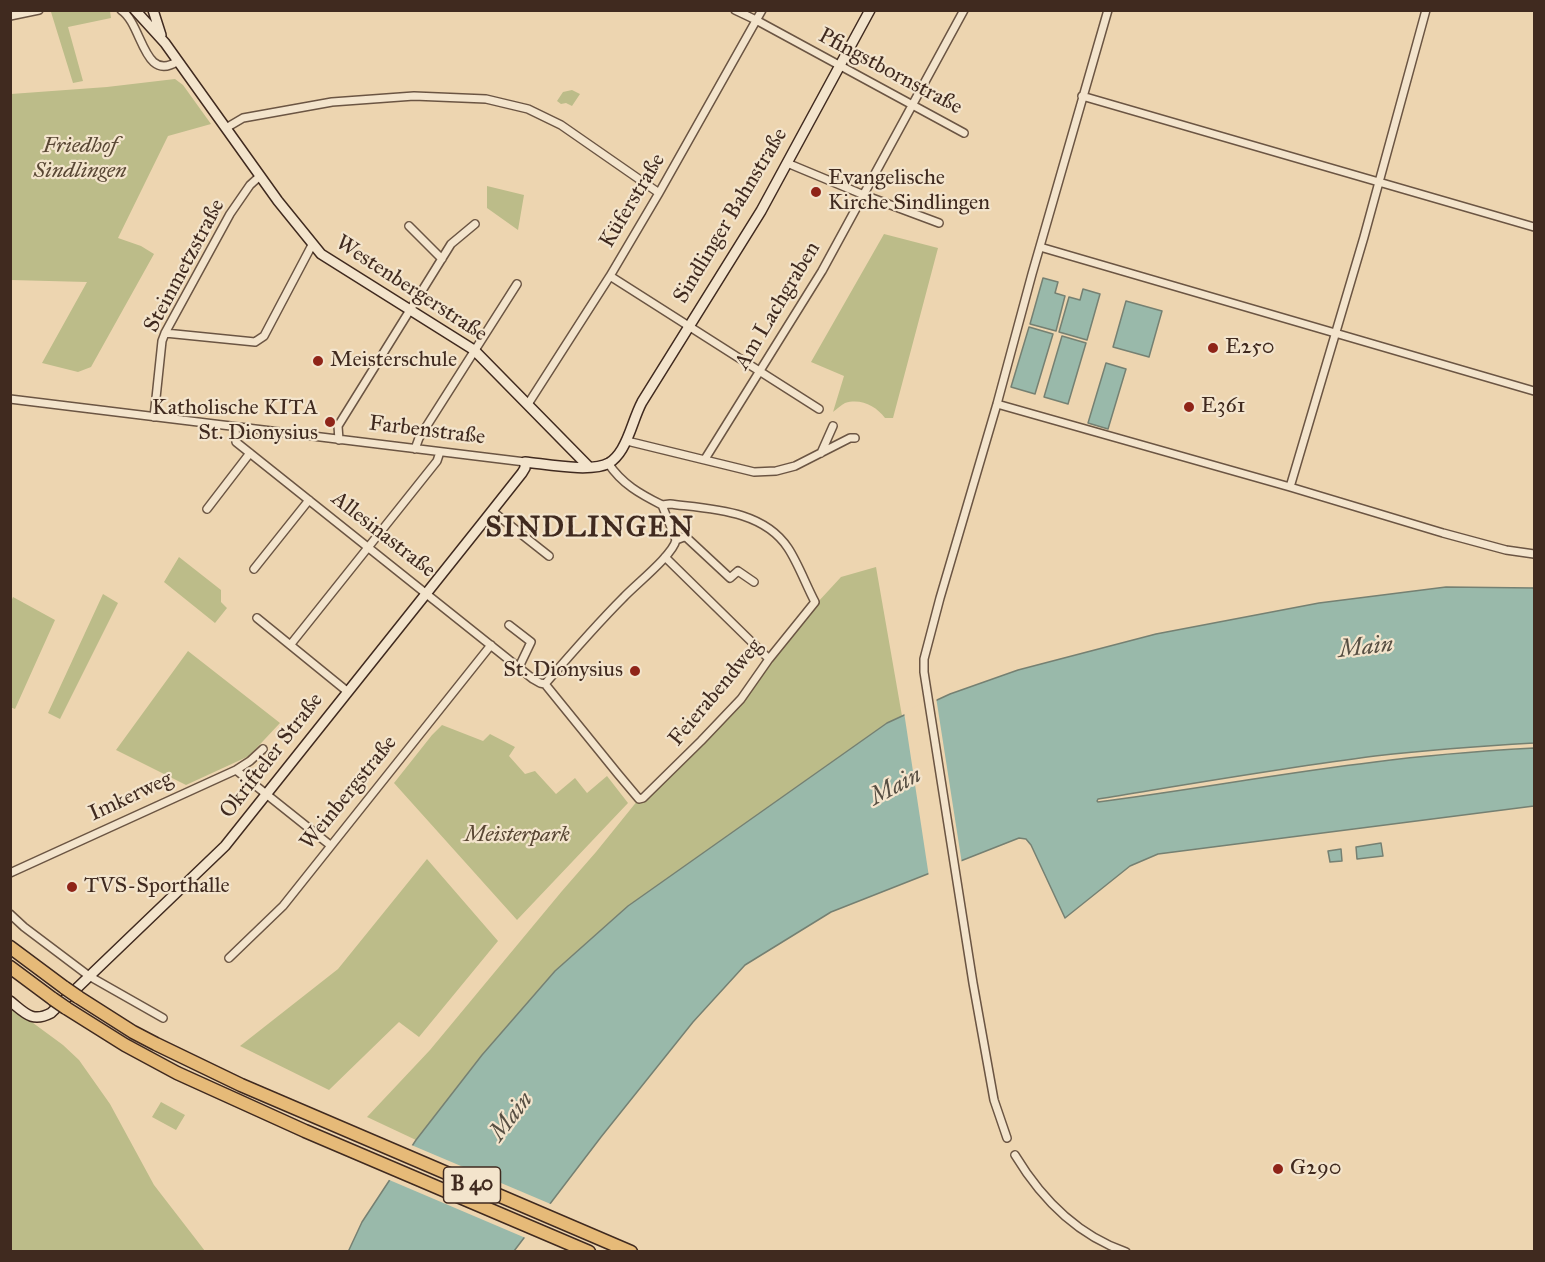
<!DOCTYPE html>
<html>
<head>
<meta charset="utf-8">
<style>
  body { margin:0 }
  #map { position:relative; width:1545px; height:1262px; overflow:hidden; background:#edd5b0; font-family:"IM FELL Great Primer",serif }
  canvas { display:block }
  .frame { position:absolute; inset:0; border:12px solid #402a1f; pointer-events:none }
</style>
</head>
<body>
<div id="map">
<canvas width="1545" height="1262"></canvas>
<div class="frame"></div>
</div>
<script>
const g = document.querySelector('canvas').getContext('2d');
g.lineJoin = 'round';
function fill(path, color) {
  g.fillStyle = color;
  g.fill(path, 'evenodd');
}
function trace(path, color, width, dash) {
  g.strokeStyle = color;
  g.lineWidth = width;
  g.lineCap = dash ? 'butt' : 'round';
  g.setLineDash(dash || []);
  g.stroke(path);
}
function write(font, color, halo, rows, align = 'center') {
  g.font = font + ' "IM FELL Great Primer",serif';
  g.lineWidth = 4.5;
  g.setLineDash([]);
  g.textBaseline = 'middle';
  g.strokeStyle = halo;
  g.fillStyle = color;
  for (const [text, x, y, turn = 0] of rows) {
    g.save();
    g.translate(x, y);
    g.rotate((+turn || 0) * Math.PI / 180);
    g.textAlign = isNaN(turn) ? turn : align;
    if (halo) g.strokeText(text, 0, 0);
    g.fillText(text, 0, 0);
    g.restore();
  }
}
const green = new Path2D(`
  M70,10L110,11L111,18L68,27L83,81L73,83L51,12Z
  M175,79L183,85L211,124L168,136L118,238L141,246L154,254L91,367L78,372L42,363L87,282L11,280V94L107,87Z
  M572,90L580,94L572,106L566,103L561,104L557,101L563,92Z
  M487,186L524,195L518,230L487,208Z
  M884,234L938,248L893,418H885C876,406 861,398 845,403C841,405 836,410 833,412L844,376L811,362Z
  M179,557L221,590V602L227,608L215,623L164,582Z
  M876,567L902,716L887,723L628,906L555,971L482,1055L416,1140L367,1117L430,1050L562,891L596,852L638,800L720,725L771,658L817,603L841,577Z
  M103,594L118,603L60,719L48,713Z
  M13,597L55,620L15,709L10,707V604Z
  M188,651L280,723L249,756L186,785L116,750Z
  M442,725L483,741L490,734L515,747L509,756L525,774L535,771L556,794L575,778L587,793L607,776L628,803L517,920L394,783L432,735Z
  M427,859L498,941L419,1037L399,1022L329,1090L240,1046L338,969Z
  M10,1006L63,1045L79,1060L110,1104L154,1185L205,1251H11Z
  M161,1102L185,1115L176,1130L152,1117Z`);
const water = new Path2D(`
  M1043,278L1058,282L1055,293L1065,296L1056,331L1030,324Z
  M1083,289L1100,294L1087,340L1059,332L1069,297L1080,300Z
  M1126,301L1162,311L1149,357L1113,347Z
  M1029,327L1053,334L1035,394L1011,387Z
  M1062,336L1086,343L1068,404L1044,397Z
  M1106,363L1126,369L1108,429L1088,423Z
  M1446,587L1534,588V743C1481,746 1428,750 1375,756C1282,768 1190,784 1098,799L1097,801L1098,802C1191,790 1282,773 1375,762C1428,755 1481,751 1534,748V806L1158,854L1130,866L1065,918L1031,845L1026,839L1019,838L831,912L745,965L693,1022L601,1137L514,1251L348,1252L362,1222L416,1140L482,1055L555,971L628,906L887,723L950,694L1018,670L1156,634L1319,603Z
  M1381,843L1383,856L1357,859L1356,847Z
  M1341,849L1342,861L1330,862L1328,851Z`);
const pier = new Path2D(`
  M936,697L962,864L929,877L904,712Z
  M409,1144L553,1205L528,1239L387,1179Z`);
const street = new Path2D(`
  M121,10C143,24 143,84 178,61
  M735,10L756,20L964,133
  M10,16L39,10
  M1082,96L1534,227
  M226,128L243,118L332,102L414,96L486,99L528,109L561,125L659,193
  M787,163L864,195L939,223
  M409,226L442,259
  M1040,247L1534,391
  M610,276L819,409
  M165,333L255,342L264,336L312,245
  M10,399L525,462
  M528,404L610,276L659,193L762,10
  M997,404L1290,487L1443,533L1506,550L1534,554
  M154,417L162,341L165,333L230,214L250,185L260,176
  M235,427L236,442L533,679L540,683L545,684L618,774L639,799L643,798L701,741L741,699L769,659L815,602C806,585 798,563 788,548C763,510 711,509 670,504L662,505
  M339,440L338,426L451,244L475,224
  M627,441L754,472L776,471L795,466L850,438H855
  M415,449L419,438L517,284
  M821,453L833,426
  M705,459L822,271L964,10
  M1290,487L1364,237L1426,10
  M207,509L250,453
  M492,511L549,556
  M676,540L684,537L687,538L730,578L738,571L754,582
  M665,557L769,659
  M254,569L309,500
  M257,618L348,692
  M509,625L531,642L519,667
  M291,644L437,461L440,452
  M545,684C570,655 596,625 623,598C635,585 673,555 676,540L662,505C640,494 622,484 608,463
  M236,770L330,845
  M10,873L236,770L250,761L263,749
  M10,914L24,927L89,976L163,1018
  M229,958L283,906L491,645
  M1007,1138L994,1100L973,983L924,672V659L940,598L997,404L1032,274L1108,10
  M1015,1155C1041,1198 1077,1235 1126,1252`);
const secondary = new Path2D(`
  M135,10L165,43L278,201L321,254L474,350L589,467
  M153,10L161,35
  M10,1001C25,1013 32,1023 51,1013L225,846L484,521L522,473L525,468V462C546,464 591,473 609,463C614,460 619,454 622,449C631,434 634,417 642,402L761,211L870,10`);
const highway = new Path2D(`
  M10,947L65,988
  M10,967L53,999
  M78,997L133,1032L156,1044L241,1085L631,1252
  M66,1008L125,1045L177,1073L305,1131L589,1252`);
const highwayBridge = new Path2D(`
  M65,988L78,997
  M53,999L66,1008`);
const markers = [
  [816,192,6,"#8f2418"],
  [1213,348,6,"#8f2418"],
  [318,361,6,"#8f2418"],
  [1189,407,6,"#8f2418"],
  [330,422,6,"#8f2418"],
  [635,671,6,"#8f2418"],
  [72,887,6,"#8f2418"],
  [1278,1169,6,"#8f2418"]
];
const shields = [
  [472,1185,57]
];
const shieldNames = [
  ["B 40",472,1185]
];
const streetNames = [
  ["Pfingstbornstraße",890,72,28],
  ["Küferstraße",633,201,-59],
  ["Sindlinger Bahnstraße",731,216,-59],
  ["Steinmetzstraße",185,266,-62],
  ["Westenbergerstraße",411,289,33],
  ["Am Lachgraben",778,306,-59],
  ["Farbenstraße",427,431,7],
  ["Allesinastraße",383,535,38],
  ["Feierabendweg",716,693,-50],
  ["Okrifteler Straße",272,756,-52],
  ["Weinbergstraße",349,793,-51],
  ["Imkerweg",131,797,-25]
];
const parkNames = [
  ["Friedhof",80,147],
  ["Sindlingen",80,172],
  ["Meisterpark",517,836]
];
const poiNames = [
  ["Evangelische",828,179],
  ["Kirche Sindlingen",828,204],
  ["E250",1225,348],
  ["Meisterschule",330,361],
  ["E361",1201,407],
  ["Katholische KITA",318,409,"right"],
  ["St. Dionysius",318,434,"right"],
  ["St. Dionysius",623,671,"right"],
  ["TVS-Sporthalle",84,887],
  ["G290",1290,1169]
];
const waterNames = [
  ["Main",1366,648,-6],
  ["Main",896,787,-28],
  ["Main",512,1117,-52]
];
const districtNames = [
  ["SINDLINGEN",590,529]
];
fill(green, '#bcbc89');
fill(water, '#99b9aa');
trace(water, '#758072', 1.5);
fill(pier, '#edd5b0');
trace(street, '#6b5543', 10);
trace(secondary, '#402a1f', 12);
trace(highway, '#402a1f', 15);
trace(street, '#f3e4cc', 7);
trace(secondary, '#f3e4cc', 9);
trace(highway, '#e6ba78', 12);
trace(highwayBridge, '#402a1f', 15, []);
trace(highwayBridge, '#e6ba78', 12);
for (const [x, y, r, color] of markers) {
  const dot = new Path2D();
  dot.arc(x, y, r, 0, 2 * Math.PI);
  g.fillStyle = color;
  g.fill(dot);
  trace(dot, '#f3e4cc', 2);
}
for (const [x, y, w] of shields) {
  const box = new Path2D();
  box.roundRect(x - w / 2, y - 18, w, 36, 4.5);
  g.fillStyle = '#f3e4cc';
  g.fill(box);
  trace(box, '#402a1f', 1.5);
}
write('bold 21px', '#402a1f', null, shieldNames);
write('22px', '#402a1f', '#f3e4cc', streetNames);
write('italic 22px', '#594734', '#f3e4cc', parkNames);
write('22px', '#402a1f', '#f3e4cc', poiNames, 'left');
write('italic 24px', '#564e42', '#f3e4cc', waterNames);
g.letterSpacing = '1.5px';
write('bold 28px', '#402a1f', '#f3e4cc', districtNames);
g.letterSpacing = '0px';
</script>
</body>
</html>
